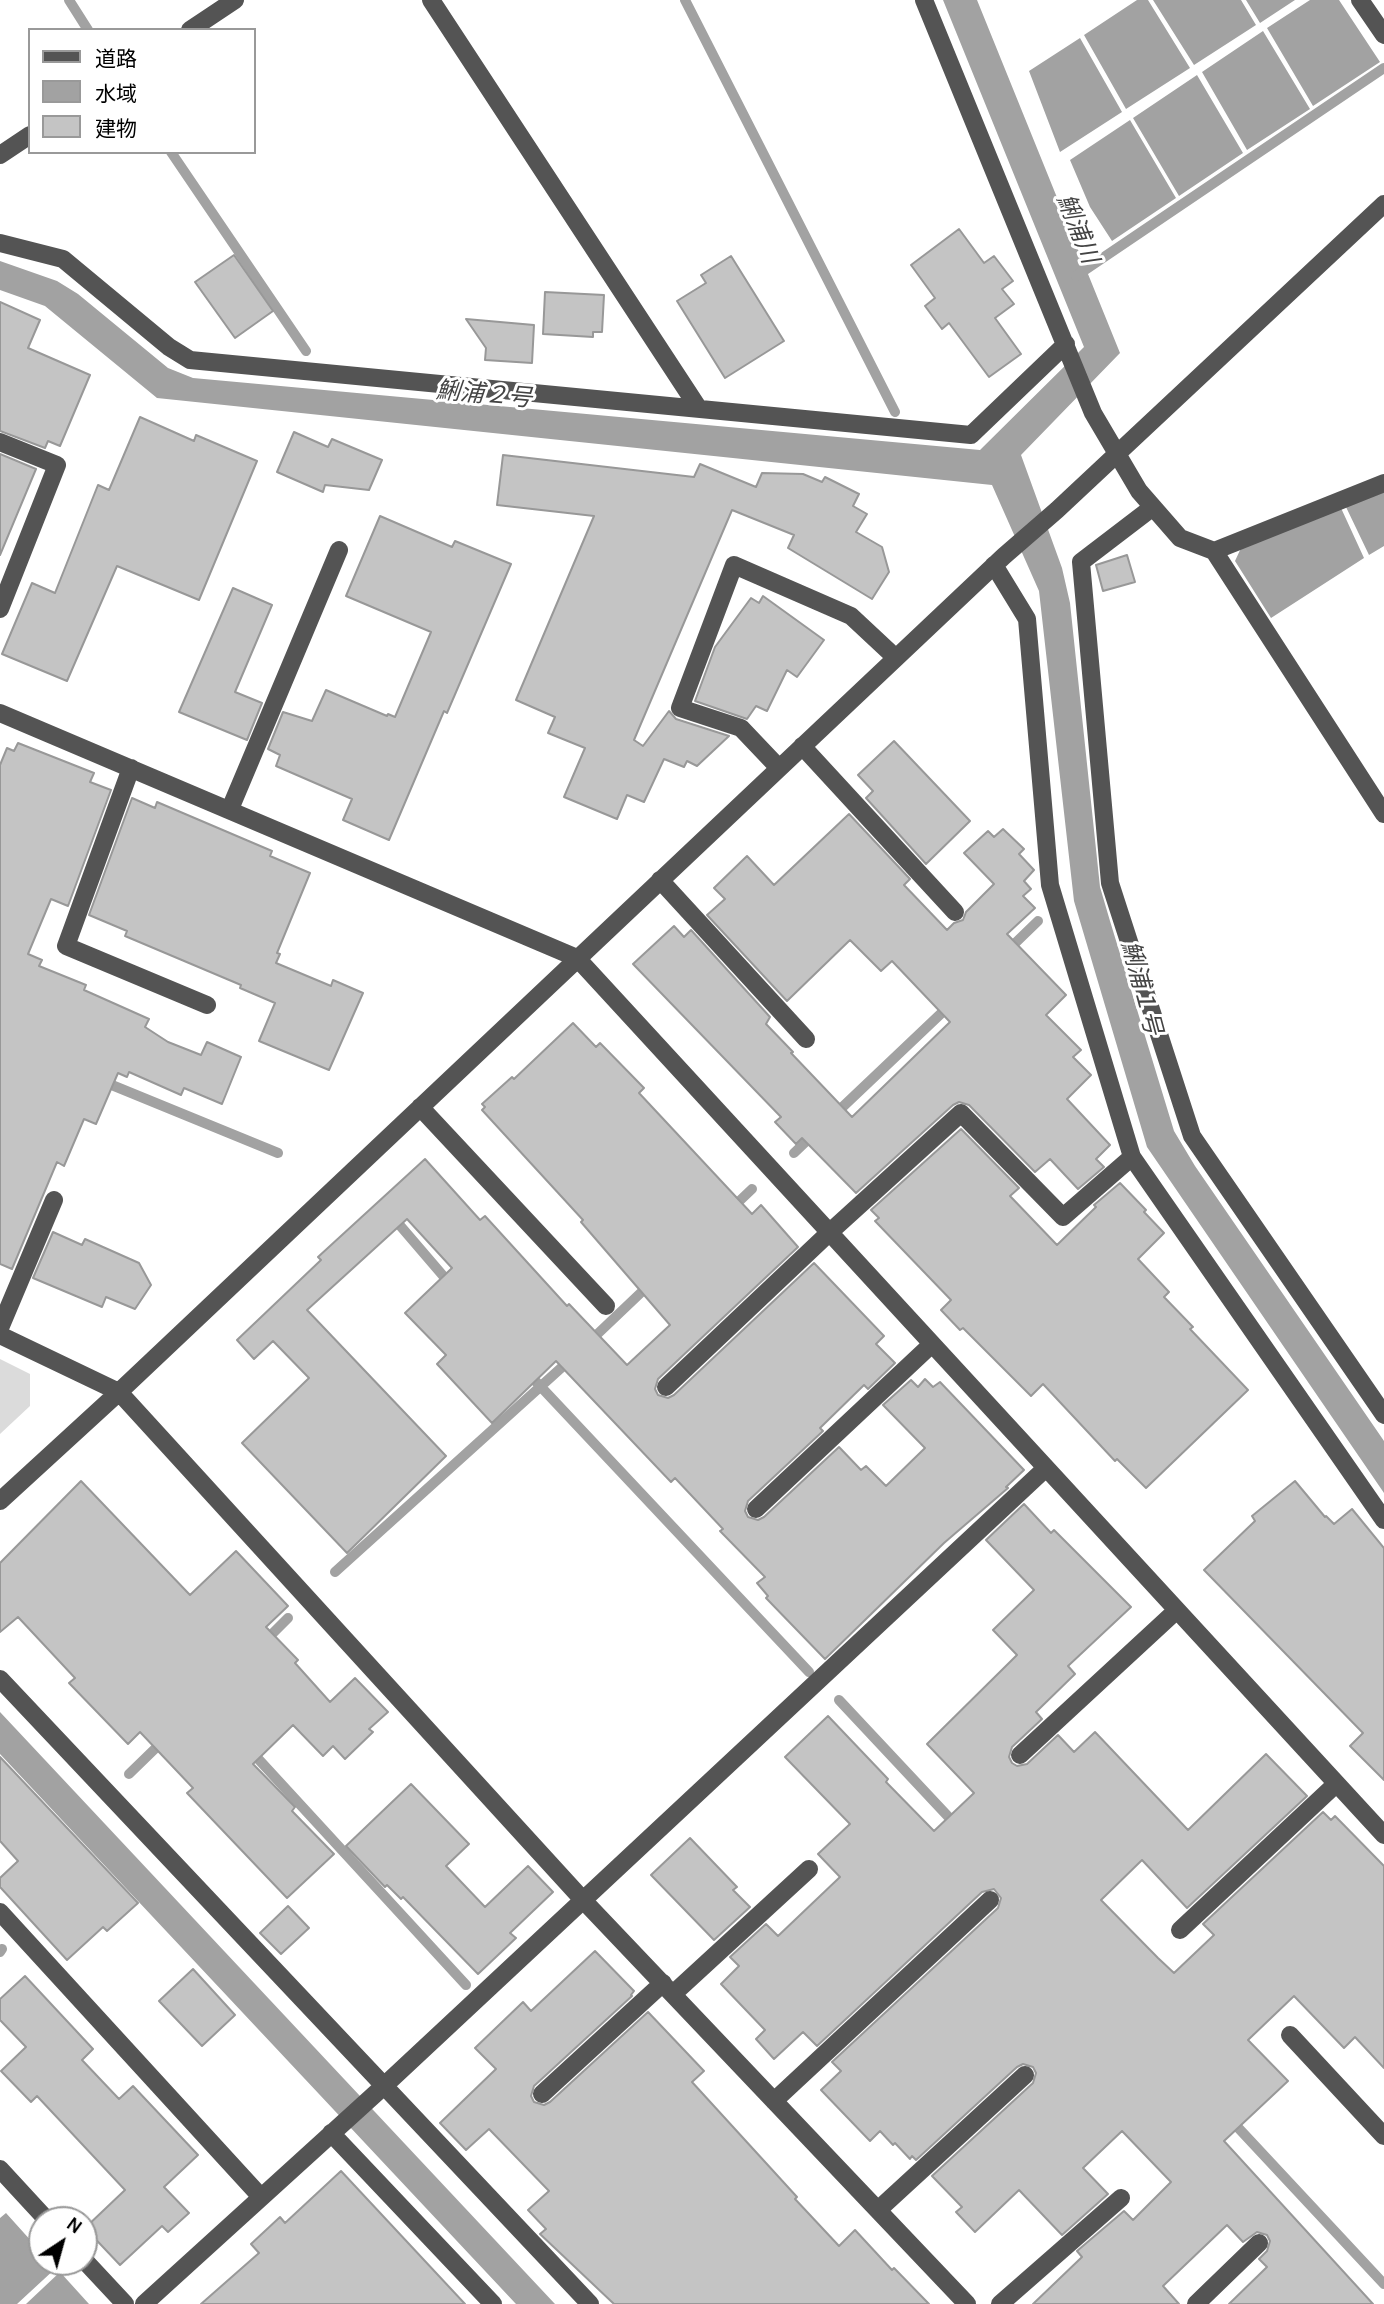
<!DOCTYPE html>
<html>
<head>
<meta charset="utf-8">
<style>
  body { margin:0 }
  #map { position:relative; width:1384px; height:2304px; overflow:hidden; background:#fff; font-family:Karla,"Noto Sans JP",sans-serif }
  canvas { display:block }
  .legend { position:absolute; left:28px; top:28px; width:228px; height:126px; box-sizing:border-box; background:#fff; border:2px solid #999; margin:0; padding:9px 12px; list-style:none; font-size:21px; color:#000 }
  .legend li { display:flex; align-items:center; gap:14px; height:35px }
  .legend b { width:35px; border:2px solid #999 }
  .north { position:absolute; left:28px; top:2206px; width:70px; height:70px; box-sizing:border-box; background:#fff; border:2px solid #999; border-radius:50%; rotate:36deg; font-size:19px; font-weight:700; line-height:28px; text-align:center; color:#000 }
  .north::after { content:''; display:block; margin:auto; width:24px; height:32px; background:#000; clip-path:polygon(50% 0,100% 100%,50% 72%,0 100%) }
</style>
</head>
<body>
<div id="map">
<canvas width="1384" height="2304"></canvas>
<ul class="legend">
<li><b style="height:9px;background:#545454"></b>道路</li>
<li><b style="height:19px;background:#a2a2a2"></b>水域</li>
<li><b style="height:19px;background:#c4c4c4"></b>建物</li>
</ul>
<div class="north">N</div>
</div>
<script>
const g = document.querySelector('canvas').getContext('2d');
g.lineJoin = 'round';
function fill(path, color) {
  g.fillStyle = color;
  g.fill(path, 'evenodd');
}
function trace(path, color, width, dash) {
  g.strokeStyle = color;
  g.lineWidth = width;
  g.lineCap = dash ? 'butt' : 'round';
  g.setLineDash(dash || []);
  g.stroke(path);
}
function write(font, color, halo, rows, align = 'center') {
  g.font = font + ' Karla,"Noto Sans JP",sans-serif';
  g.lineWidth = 6;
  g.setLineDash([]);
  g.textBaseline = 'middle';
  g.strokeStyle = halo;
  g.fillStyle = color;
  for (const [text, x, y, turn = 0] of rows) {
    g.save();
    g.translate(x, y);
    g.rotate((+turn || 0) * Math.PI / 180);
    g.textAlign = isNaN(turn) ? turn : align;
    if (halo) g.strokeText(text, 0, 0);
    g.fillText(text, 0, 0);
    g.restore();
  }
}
const green = new Path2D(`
  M0,1359L30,1374V1406L0,1434Z`);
const water = new Path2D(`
  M943,0H977L1120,353L1021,455L1062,568L1070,603L1100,887L1110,921L1174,1131L1195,1166L1384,1441V1493L1147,1147L1074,901L1039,591L992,485L157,398L45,306L0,290V261L57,281L78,294L168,368L193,378L980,450L1084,347Z
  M1137,0H1148L1190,68L1126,109L1084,35Z
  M1153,0H1241L1256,25L1194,65Z
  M1246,0H1295L1260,23Z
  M1310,0H1339L1380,62L1313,106L1267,28Z
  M1263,31L1310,109L1247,150L1202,72Z
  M1080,38L1122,112L1060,152L1029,71Z
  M1197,75L1243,153L1179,196L1133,118Z
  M1130,120L1176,198L1112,241L1090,207L1070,160Z
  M1384,491V546L1369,555L1346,507Z
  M1341,508L1364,558L1271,618L1235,561L1241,548Z
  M0,1712L555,2304H516L0,1754Z
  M6,2213L42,2253V2262H51L56,2268L17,2304H0V2218Z
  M60,2272L89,2304H26Z`);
const stream = new Path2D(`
  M69,0L88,30
  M685,0L895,412
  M171,152L306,351
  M1076,276L1384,68
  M1007,951L1038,921
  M102,1081L278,1153
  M832,1117L950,1005
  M794,1153L815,1133
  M731,1209L752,1189
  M391,1215L451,1285
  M588,1343L650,1284
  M526,1371L809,1672
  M335,1572L571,1359
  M263,1643L288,1618
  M839,1700L957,1826
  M250,1750L466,1985
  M129,1774L164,1740
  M0,1952L2,1949
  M1230,2119L1384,2284`);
const building = new Path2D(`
  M959,229L984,263L994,256L1013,281L1002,289L1014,304L995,318L1021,354L989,377L949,323L942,329L925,306L935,298L911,265Z
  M234,255L273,311L235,338L195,282Z
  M731,256L784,341L725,378L677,301L706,283L701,275Z
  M545,292L604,295L602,332H593V337L543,334Z
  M0,302L40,320L28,348L90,375L60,446L48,441L45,448L0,431Z
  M466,319L534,325L532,363L485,360L486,348Z
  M140,417L194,441L196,435L257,461L199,600L117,566L67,681L2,654L32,583L55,593L98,485L109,490Z
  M294,432L328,447L332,439L382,460L369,490L325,485L323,492L277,472Z
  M0,454L36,469L0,555Z
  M503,455L694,477L700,464L756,487L762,473L803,474L822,482L825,477L859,494L853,506L867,514L856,532L882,547L889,572L872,599L788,548L794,535L732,510L634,740L643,746L669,711L676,719L729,736L697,766L687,761L684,767L664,759L644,802L627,795L617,819L564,797L585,748L548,733L555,717L516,700L594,516L497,505Z
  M380,516L452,547L455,541L511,564L447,713L444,711L389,840L343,820L352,799L276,766L280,755L268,749L283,712L312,721L326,690L387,716L388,714L395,717L431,632L346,596Z
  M1127,555L1135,582L1103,591L1096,565Z
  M233,588L272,605L235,692L262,703L247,740L179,712Z
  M763,596L824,640L797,677L787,670L767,711L756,706L747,719L695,701L715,647L751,598L759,603Z
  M894,741L970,821L926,864L866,798L873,791L858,775Z
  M18,743L94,773L90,782L111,790L68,906L51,899L28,954L42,960L39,966L86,985L84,990L149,1019L145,1027L168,1042L201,1055L207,1042L241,1057L222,1104L184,1088L181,1095L129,1072L127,1077L118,1073L96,1124L84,1119L64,1166L57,1162L12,1269L0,1264V765L7,748L14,751Z
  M132,798L155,808L157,802L272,851L270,856L310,873L277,953L280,954L276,963L331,986L333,980L363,993L329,1070L259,1041L275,1003L240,988L241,985L125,936L127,931L89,915Z
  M849,814L910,879L904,885L947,930L954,923L963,920L966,912L994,884L964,853L988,831L994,837L1003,829L1024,849L1019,854L1034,870L1024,881L1031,889L1023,896L1035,908L1007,934L1066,995L1046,1015L1081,1050L1073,1057L1091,1075L1067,1099L1110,1145L1096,1159L1104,1167L1078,1189L1050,1159L1035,1172L969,1105L959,1102L953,1105L856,1193L802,1138L796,1144L775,1122L781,1117L633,964L674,926L684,937L691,930L770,1017L766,1024L793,1052L791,1053L852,1117L950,1022L892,961L881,971L850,940L787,1001L707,915L725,899L714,888L747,856L774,885Z
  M573,1023L596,1047L600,1043L644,1088L639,1093L752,1214L761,1205L798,1247L658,1379L655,1389L658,1395L668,1398L674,1395L814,1263L884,1336L876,1344L895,1363L868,1389L864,1385L820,1428L823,1431L748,1501L745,1511L748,1517L758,1520L764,1517L839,1447L861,1470L866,1466L886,1486L925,1448L883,1405L911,1380L918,1387L925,1379L933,1387L940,1382L1024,1470L1006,1487L1008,1488L944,1543L825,1659L766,1598L768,1596L757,1583L765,1577L720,1531L723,1529L675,1478L671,1482L556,1361L492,1423L437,1364L446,1355L405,1313L452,1268L407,1219L307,1310L446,1456L347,1553L242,1443L309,1378L273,1341L254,1359L237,1340L321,1260L318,1257L425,1159L480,1220L485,1216L567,1306L569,1304L627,1365L670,1325L581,1222L583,1220L482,1110L485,1107L482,1104L512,1077L514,1079Z
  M961,1129L1019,1188L1010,1196L1057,1245L1096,1207L1094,1205L1120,1183L1146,1210L1144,1212L1164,1233L1138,1259L1169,1292L1164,1297L1193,1327L1190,1329L1248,1390L1146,1488L1117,1459L1115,1461L1043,1384L1031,1396L963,1328L960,1330L941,1310L951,1300L875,1221L879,1218L871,1210Z
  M53,1232L82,1245L85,1239L139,1263L151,1285L135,1309L106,1297L102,1307L33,1278Z
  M81,1481L190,1595L236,1551L288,1606L266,1627L298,1660L295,1663L330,1702L355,1678L388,1712L369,1729L373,1732L345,1759L333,1746L323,1756L293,1725L253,1764L295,1807L292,1811L334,1854L287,1898L187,1793L193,1788L140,1732L128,1744L69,1683L75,1678L18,1617L0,1632V1563Z
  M1295,1481L1325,1517L1326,1516L1334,1524L1352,1509L1384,1548V1780L1350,1746L1363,1733L1204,1570L1255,1521L1252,1516Z
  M1024,1504L1051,1533L1054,1530L1131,1607L1068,1666L1075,1674L1036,1712L1042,1719L1012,1747L1009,1757L1012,1763L1017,1766L1027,1764L1058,1735L1074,1752L1095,1732L1188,1830L1266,1754L1307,1796L1187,1908L1142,1860L1101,1900L1158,1958L1174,1973L1214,1935L1203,1924L1323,1812L1331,1820L1335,1816L1384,1866V2068L1355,2037L1344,2048L1294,1996L1248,2040L1288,2081L1224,2141L1373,2304H1229L1267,2267L1259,2259L1267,2251L1270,2241L1267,2235L1257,2232L1243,2242L1227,2225L1163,2286L1179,2304H1033L1082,2257L1077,2251L1124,2211L1133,2220L1171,2182L1122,2131L1083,2168L1108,2194L1062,2235L1019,2190L975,2232L956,2212L962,2207L932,2176L1033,2083L1036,2073L1033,2067L1023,2064L1017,2067L916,2160L912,2156L910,2159L895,2143L893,2145L880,2131L870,2141L821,2090L841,2071L832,2062L998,1908L1001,1898L994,1889L982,1892L817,2046L803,2032L774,2059L756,2039L765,2030L721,1984L739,1966L730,1957L766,1924L778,1936L840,1877L818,1854L850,1824L785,1757L828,1716L888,1779L886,1782L934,1831L974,1793L927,1744L1017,1655L993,1630L1034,1590L986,1540Z
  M0,1757L138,1903L107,1931L103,1927L67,1960L0,1887V1878L18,1861L0,1841Z
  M411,1784L469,1844L446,1866L485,1907L528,1866L553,1892L510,1933L516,1938L478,1974L403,1897L401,1899L387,1885L385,1887L346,1846Z
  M690,1838L737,1887L733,1890L750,1907L714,1940L651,1875Z
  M288,1906L309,1928L281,1954L260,1933Z
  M595,1951L634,1991L631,1995L632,1996L534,2086L531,2096L534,2102L544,2105L550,2102L648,2012L704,2071L692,2082L797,2197L795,2199L839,2246L855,2230L892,2270L894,2268L929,2304H614L540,2234L546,2229L528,2210L549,2191L489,2129L466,2150L440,2123L496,2069L475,2048L523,2002L531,2011Z
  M193,1969L235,2015L202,2046L159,2001Z
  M25,1976L93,2049L82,2060L119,2099L133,2086L198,2155L164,2187L189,2213L168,2232L162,2226L120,2265L85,2228L125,2190L37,2096L31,2102L1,2071L26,2047L0,2020V1999Z
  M341,2171L465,2304H201L259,2253L251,2244L280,2217L285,2223Z`);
const minor = new Path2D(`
  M431,0L699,409
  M924,0L1093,413L1139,491L1180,538L1214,551L1384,814
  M1360,0L1384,35
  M190,30L235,0
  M0,155L30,135
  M0,243L63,259L169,347L190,360L971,435L1066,344
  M0,442L57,465L0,609
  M1153,507L1081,562L1110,883L1192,1136L1384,1415
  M1214,551L1384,483
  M994,565L1027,619L1050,885L1132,1157L1384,1520
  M0,713L577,958L1384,1835
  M802,746L955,912
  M131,768L66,946L207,1005
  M779,768L741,728L680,708L734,565L851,616L896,658
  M230,809L339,550
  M660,880L806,1039
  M420,1107L606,1306
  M0,1328L54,1200
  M0,1335L119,1392L583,1900L967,2304
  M666,1387L830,1232L961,1113L1063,1217L1132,1157
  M0,1501L119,1392L1004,556L1057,510L1384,204
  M756,1509L932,1344
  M0,1679L590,2304
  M1020,1755L1177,1610
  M0,1912L261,2197
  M1180,1930L1336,1784
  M673,1994L809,1869
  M1290,2035L1384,2136
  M542,2094L663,1983
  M774,2101L990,1900
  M331,2133L493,2304
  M0,2169L47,2220
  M878,2210L1025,2075
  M84,2260L125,2304
  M144,2304L385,2085L1046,1468
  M1000,2304L1121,2198
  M1196,2304L1259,2243`);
const waterNames = [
  ["鯏浦川",1077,229,68],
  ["鯏浦２号",484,395,5],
  ["鯏浦１号",1141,988,75]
];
fill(green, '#dbdbdb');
fill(water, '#a2a2a2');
trace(stream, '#a2a2a2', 10);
fill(building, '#c4c4c4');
trace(building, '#989898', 2);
trace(minor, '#545454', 18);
write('italic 24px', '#434343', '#fff', waterNames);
</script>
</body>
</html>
